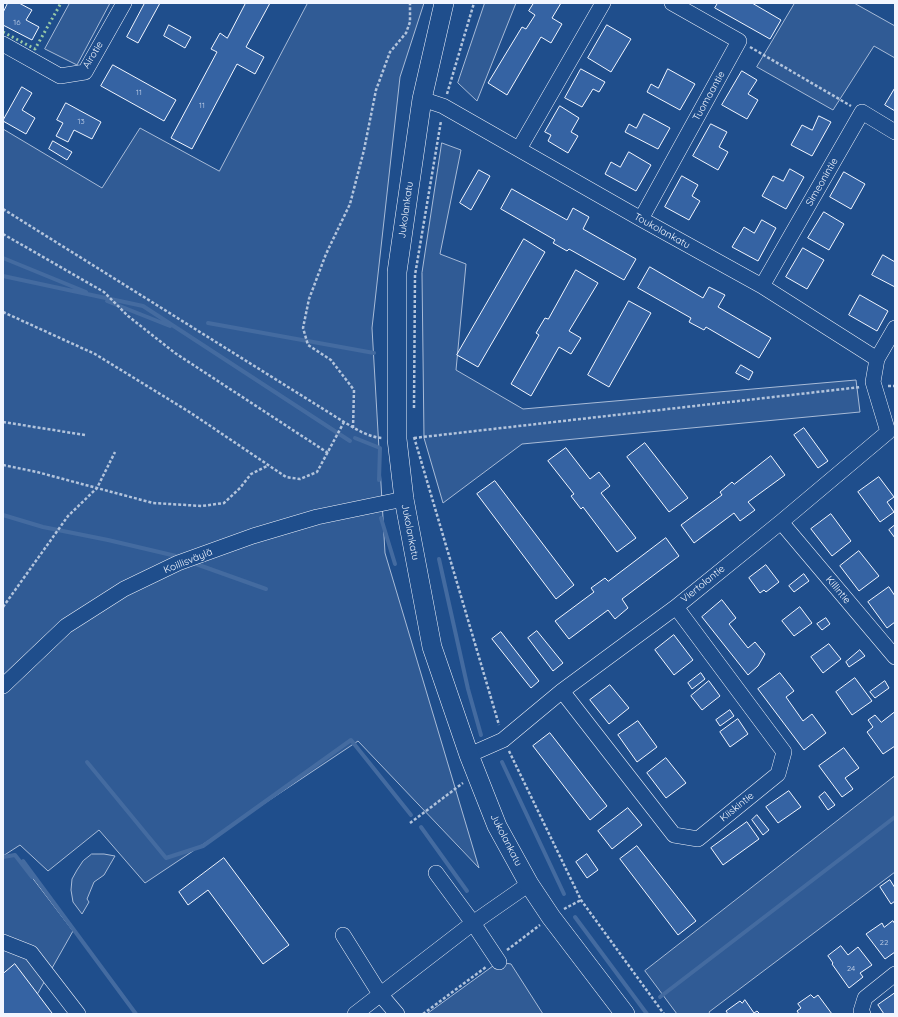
<!DOCTYPE html>
<html>
<head>
<meta charset="utf-8">
<style>
  body { margin:0 }
  #map { position:relative; width:898px; height:1017px; overflow:hidden; background:#1f4e8c; font-family:Quicksand,sans-serif }
  canvas { display:block }
  .frame { position:absolute; inset:0; border:4px solid #f2f6ff; pointer-events:none }
</style>
</head>
<body>
<div id="map">
<canvas width="898" height="1017"></canvas>
<div class="frame"></div>
</div>
<script>
const g = document.querySelector('canvas').getContext('2d');
g.lineJoin = 'round';
function fill(path, color) {
  g.fillStyle = color;
  g.fill(path, 'evenodd');
}
function trace(path, color, width, dash) {
  g.strokeStyle = color;
  g.lineWidth = width;
  g.lineCap = dash ? 'butt' : 'round';
  g.setLineDash(dash || []);
  g.stroke(path);
}
function write(font, color, halo, rows, align = 'center') {
  g.font = font + ' Quicksand,sans-serif';
  g.lineWidth = 3;
  g.setLineDash([]);
  g.textBaseline = 'middle';
  g.strokeStyle = halo;
  g.fillStyle = color;
  for (const [text, x, y, turn = 0] of rows) {
    g.save();
    g.translate(x, y);
    g.rotate((+turn || 0) * Math.PI / 180);
    g.textAlign = isNaN(turn) ? turn : align;
    if (halo) g.strokeText(text, 0, 0);
    g.fillText(text, 0, 0);
    g.restore();
  }
}
const built = new Path2D(`
  M70,3H110L77,65L45,49Z
  M308,3H424L400,77L372,328L385,553L479,868L358,741L145,883L99,830L48,871L20,845L3,856V129L102,188L140,128L219,171Z
  M485,3H516L477,101L458,83Z
  M795,3H854L895,26V58L874,46L833,110L757,67Z
  M442,143L461,150L440,254L466,264L456,370L523,409L856,380L860,412L522,444L443,503L424,438L422,273Z
  M895,776V872L709,1012L710,1014H677L645,971Z
  M92,854H104L115,856L104,875L94,882L87,899L89,902L82,914L73,902L71,890L72,879L77,870L83,861Z
  M15,855L73,931L34,1000L3,977V857Z
  M499,962L511,964L543,1014H427Z`);
const stream = new Path2D(`
  M3,258L86,292
  M3,276L143,306L350,441
  M107,301L170,326
  M208,323L374,353
  M355,438L380,448L379,480
  M3,515L43,527L108,540L176,556
  M381,518L395,564
  M439,559L468,689L481,735
  M196,564L266,589
  M87,762L166,858L203,846L351,740L411,815
  M502,762L564,894
  M421,827L467,891
  M3,857L15,855L32,877
  M23,861L136,1014
  M575,917L647,1014
  M660,997L895,817`);
const building = new Path2D(`
  M8,3H19L32,10L26,20L39,27L32,40L3,25V13Z
  M145,3H160L138,43L127,37Z
  M246,3H270L246,47L264,57L255,74L237,64L192,149L171,138L217,52L211,49L220,33L227,38Z
  M534,3H561L552,18L562,24L551,43L541,37L507,95L488,83L522,27L526,29L535,15L529,11Z
  M718,3H752L781,20L770,39L715,8Z
  M169,25L191,37L185,48L164,36Z
  M607,25L631,39L611,72L588,58Z
  M113,65L176,100L164,121L101,86Z
  M581,69L605,82L599,92L593,89L582,107L565,98Z
  M668,69L695,84L680,110L647,92L651,84L658,88Z
  M742,71L757,80L748,94L758,100L747,119L722,105Z
  M22,87L32,93L22,110L35,118L26,134L3,121Z
  M895,88V111L885,105Z
  M66,103L101,122L92,139L74,130L68,142L56,136L63,123L57,120Z
  M560,106L579,118L571,132L578,136L568,153L548,141L551,135L545,132Z
  M644,114L670,128L658,149L625,132L629,124L636,128Z
  M819,116L831,122L812,156L791,145L802,125L812,130Z
  M711,124L727,132L719,147L728,152L718,170L693,156Z
  M53,141L72,152L67,160L49,149Z
  M629,152L651,165L636,191L605,174L611,162L620,167Z
  M790,169L804,177L786,209L762,196L773,176L783,181Z
  M479,170L490,176L471,210L460,203Z
  M844,172L865,184L851,209L830,197Z
  M682,176L698,185L692,196L700,201L689,220L665,207Z
  M512,189L567,220L573,208L589,217L583,229L636,259L624,280L569,249L567,251L553,243L555,240L501,209Z
  M824,212L844,224L829,250L808,238Z
  M762,220L776,228L758,261L732,247L744,227L754,233Z
  M524,239L545,252L478,367L457,355Z
  M803,248L824,260L807,289L786,277Z
  M883,255L895,262V287L872,275Z
  M650,267L703,298L709,287L725,295L718,307L771,338L759,358L706,327L704,330L689,322L691,318L638,288Z
  M576,270L598,283L569,331L581,338L571,354L559,347L531,396L511,384L539,335L536,333L545,318L548,319Z
  M860,295L888,311L877,331L849,315Z
  M629,301L651,313L609,387L588,375Z
  M741,365L753,372L749,380L736,373Z
  M804,428L828,461L818,468L794,435Z
  M645,443L688,498L669,512L627,457Z
  M566,448L590,479L599,472L610,486L601,493L636,538L617,552L583,507L581,509L571,496L574,494L548,461Z
  M771,456L785,475L748,502L755,510L740,521L734,513L694,543L681,525L722,495L720,492L732,482L734,484Z
  M879,477L894,497L887,502L894,512L880,522L858,492Z
  M495,481L574,585L556,599L477,494Z
  M831,514L851,541L832,556L811,529Z
  M895,525V538L889,530Z
  M666,538L679,556L622,599L628,608L615,619L608,610L569,639L555,621L594,592L591,588L605,578L608,581Z
  M859,551L879,576L859,591L840,566Z
  M766,565L779,582L766,592L764,590L760,593L749,578Z
  M804,574L809,581L794,592L789,586Z
  M889,587L895,596V622L887,628L868,602Z
  M722,600L736,618L729,624L748,648L755,642L765,654L758,666L748,675L702,617Z
  M800,607L812,623L794,636L782,621Z
  M826,618L830,624L822,630L817,624Z
  M537,631L563,663L553,671L528,638Z
  M501,632L539,681L531,688L492,639Z
  M674,635L693,660L674,675L655,650Z
  M829,644L841,659L823,673L811,657Z
  M860,650L865,656L849,667L846,662Z
  M701,673L705,679L692,689L688,683Z
  M780,673L794,691L786,697L803,721L812,714L826,733L804,750L758,689Z
  M855,678L872,701L852,715L836,692Z
  M709,681L720,696L702,710L691,696Z
  M885,681L889,688L875,698L870,692Z
  M610,685L629,708L609,724L590,700Z
  M730,710L734,716L720,726L716,720Z
  M895,712V746L883,754L867,732L873,727L868,720L875,715L881,722Z
  M738,719L748,734L730,747L720,732Z
  M638,721L657,747L637,762L618,735Z
  M550,733L607,806L590,820L533,746Z
  M844,748L859,768L845,778L853,789L842,797L819,766Z
  M666,758L686,783L666,798L647,773Z
  M789,791L801,807L778,823L766,807Z
  M825,792L835,805L828,810L819,797Z
  M628,808L642,825L612,849L598,831Z
  M757,815L769,830L763,835L752,820Z
  M747,822L759,839L723,865L711,848Z
  M637,846L696,921L678,935L620,859Z
  M587,854L598,870L587,878L576,862Z
  M224,858L289,945L263,964L208,890L188,905L179,892Z
  M890,880L895,888V901L891,904L880,887Z
  M893,921L895,924V952L885,959L866,934L882,923L884,927Z
  M841,946L848,955L858,947L872,965L860,973L863,977L849,988L832,964L833,963L828,956Z
  M15,964L52,1013V1014H3V974Z
  M895,993V1014H884L878,1005Z
  M811,995L814,998L818,995L832,1014H799L797,1011L801,1008L798,1004Z
  M745,1000L754,1013L757,1011L760,1014H728L726,1011L740,1001L742,1003Z`);
const path = new Path2D(`
  M750,47L851,106
  M447,94L474,3
  M3,209L344,422C356,429 368,437 382,438
  M3,234L104,292L128,316L175,353L328,453
  M3,312L95,354L191,413L286,477L300,479L317,472L344,422
  M888,386H895
  M414,408L415,275L441,121
  M3,422L85,435
  M353,428L354,390L331,360L308,345L303,328L309,299L326,254L350,204L364,150L376,90L390,52L406,33L410,22V3
  M414,437L499,725
  M414,438L861,387
  M3,465L37,472L153,503L202,506L224,503L240,488L251,474L267,466
  M3,607L68,516L97,488L115,452
  M509,751L581,900L664,1014
  M410,823L463,783
  M564,909L581,900
  M507,950L540,925
  M423,1014L486,967`);
const minor = new Path2D(`
  M3,44L60,76L85,72L124,3
  M422,99L443,106L641,219L762,286L877,359L873,382L888,432L781,522L676,607L562,691L503,740L469,755
  M519,149L603,3
  M641,219L739,41L672,3
  M762,286L862,112L895,132
  M877,359L895,328
  M781,522L895,657
  M3,686L66,626L124,589L178,563L253,536L317,517L404,499
  M562,691L674,835L698,839L778,774L784,752L676,607
  M436,873L473,923L499,962
  M343,935L380,994L397,1014
  M3,942L31,953L78,1014
  M355,1014L473,923L529,884
  M863,1014L861,1011L865,998L895,974`);
const major = new Path2D(`
  M444,3L422,99L397,272V439L404,499L432,647L469,755L497,826L529,884L551,917L625,1014`);
const hedge = new Path2D(`
  M3,32L35,49L61,3`);
const numberNames = [
  ["16",17,23],
  ["11",139,93],
  ["11",202,106],
  ["13",81,122],
  ["22",884,943],
  ["24",851,969]
];
const streetNames = [
  ["Airotie",93,55,-59],
  ["Tuomaantie",709,96,-61],
  ["Simeonintie",822,182,-60],
  ["Jukolankatu",406,210,-82],
  ["Toukolankatu",662,231,29],
  ["Jukolankatu",410,532,79],
  ["Koillisväylä",188,561,-22],
  ["Viertolantie",703,584,-39],
  ["Killintie",838,590,50],
  ["Kiiskintie",737,807,-39],
  ["Jukolankatu",506,840,63]
];
fill(built, '#305b95');
trace(built, '#a8bbd7', 1);
trace(stream, '#446ba0', 4);
fill(building, '#3563a3');
trace(building, '#f2f6ff', 1);
trace(minor, '#f2f6ff', 16);
trace(major, '#f2f6ff', 20);
trace(path, '#b3c4dc', 2.5, [3, 2]);
trace(minor, '#1f4e8c', 15);
trace(major, '#1f4e8c', 19);
trace(hedge, '#97c8a6', 3, [2, 3]);
write('8px', '#c3d1e8', null, numberNames);
write('10px', '#f2f6ff', '#1f4e8c', streetNames);
</script>
</body>
</html>
